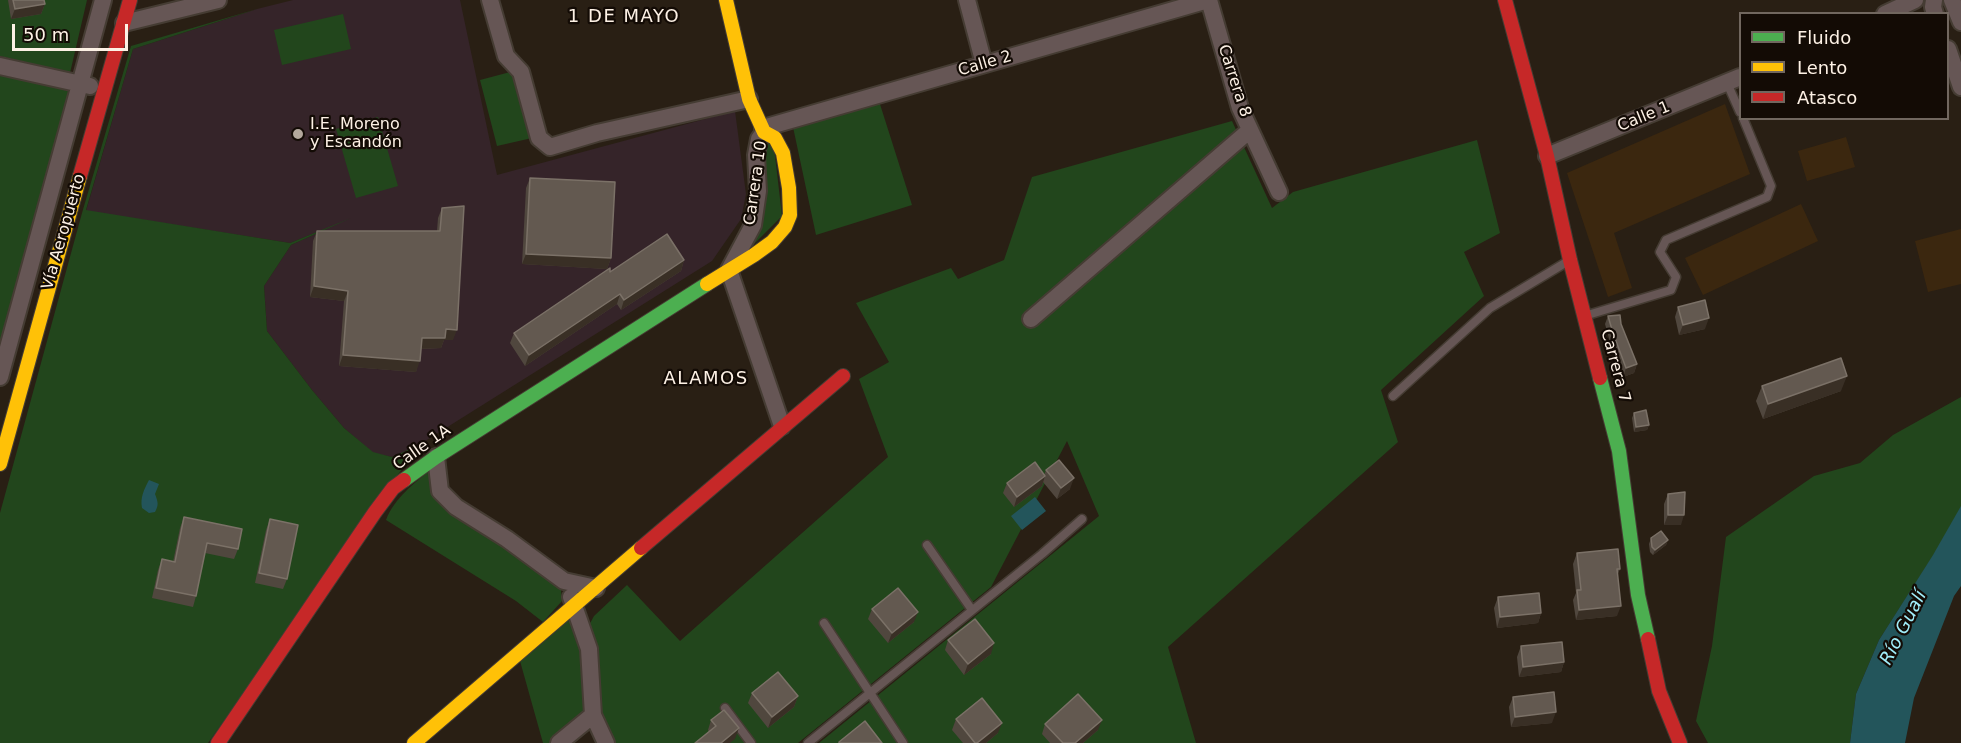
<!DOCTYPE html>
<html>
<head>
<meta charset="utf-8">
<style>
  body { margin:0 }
  #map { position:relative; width:1961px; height:743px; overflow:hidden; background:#291f14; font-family:"DejaVu Sans",sans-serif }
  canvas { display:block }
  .legend { position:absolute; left:1739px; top:12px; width:210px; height:108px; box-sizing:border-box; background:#130b05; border:2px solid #71675f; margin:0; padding:8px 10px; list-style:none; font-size:18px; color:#fdf1e5 }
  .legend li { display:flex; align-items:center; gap:12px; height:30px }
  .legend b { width:30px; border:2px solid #71675f }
  .scale { position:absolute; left:12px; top:24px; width:116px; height:27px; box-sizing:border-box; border:3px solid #fdf1e5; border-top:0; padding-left:8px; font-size:18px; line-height:21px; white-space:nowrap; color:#fdf1e5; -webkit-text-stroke:4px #130b05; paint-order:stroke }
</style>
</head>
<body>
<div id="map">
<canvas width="1961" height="743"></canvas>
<ul class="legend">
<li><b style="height:8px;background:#4caf50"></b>Fluido</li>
<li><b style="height:8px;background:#ffc107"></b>Lento</li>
<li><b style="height:8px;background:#c62828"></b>Atasco</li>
</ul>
<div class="scale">50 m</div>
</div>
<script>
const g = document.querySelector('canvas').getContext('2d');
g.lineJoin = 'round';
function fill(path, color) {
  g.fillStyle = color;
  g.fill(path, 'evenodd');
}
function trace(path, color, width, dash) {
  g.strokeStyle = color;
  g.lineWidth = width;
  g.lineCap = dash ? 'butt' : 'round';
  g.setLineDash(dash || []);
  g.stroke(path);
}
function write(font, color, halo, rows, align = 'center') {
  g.font = font + ' "DejaVu Sans",sans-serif';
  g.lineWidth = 4.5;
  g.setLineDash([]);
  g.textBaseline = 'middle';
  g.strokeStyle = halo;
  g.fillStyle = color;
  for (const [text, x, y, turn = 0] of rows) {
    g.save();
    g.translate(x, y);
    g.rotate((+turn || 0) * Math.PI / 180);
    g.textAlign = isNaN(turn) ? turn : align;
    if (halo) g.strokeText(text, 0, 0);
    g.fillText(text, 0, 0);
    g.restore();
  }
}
const built = new Path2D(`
  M1725,104L1750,174L1614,233L1632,288L1608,297L1567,173Z
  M1846,137L1855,167L1807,181L1798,151Z
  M1801,204L1818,241L1703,295L1685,258Z
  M1961,229V284L1928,292L1915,241Z`);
const education = new Path2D(`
  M293,0H460L497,175L735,111L746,194L741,219L712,261L414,448L392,457L373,453L344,428L312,390L267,331L264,286L291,245L328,228L290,243L86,211L133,49L257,9Z`);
const green = new Path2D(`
  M0,0H87L70,73L0,56Z
  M257,9L133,49L86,210L290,243L351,218L291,245L264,286L267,331L312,390L344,428L373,452L392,457L419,445L208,743H0V513L82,213L131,46Z
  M343,14L351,49L282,65L274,30Z
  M0,69L70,87L0,350Z
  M514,71L532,138L497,146L480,80Z
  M879,101L912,205L816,235L793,127Z
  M378,117L398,186L356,198L336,129Z
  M1232,121L1272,208L1293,192L1477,140L1500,233L1464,252L1484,296L1381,390L1398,442L1168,647L1196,743H819L1099,516L1067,441L991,587L798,743H614L599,711L587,629L594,616L627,585L680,641L888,457L859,379L889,362L856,303L951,268L958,279L1004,260L1032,177Z
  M773,138L782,216L740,258L761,140Z
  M1961,397V507L1936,551L1879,640L1856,694L1850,743H1708L1696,721L1712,646L1726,537L1814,476L1860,463L1893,435Z
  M432,468C433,493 431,495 450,512L552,580L561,590L562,601L543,622L516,601L386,520C395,497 414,484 432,468Z
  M573,614L583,653L589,712L553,743H543L520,661Z`);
const water = new Path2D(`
  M149,480L159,484L155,494C158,502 159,505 155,512L149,513L142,508C140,497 144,490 149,480Z
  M1035,497L1046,511L1022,530L1011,516Z
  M1961,506V586L1954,596L1914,698L1905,743H1850L1856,694L1879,640L1933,555Z`);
const lane = new Path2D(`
  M1727,83L1740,112
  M1591,314L1671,290L1676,277L1660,252L1666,240L1767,197L1771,186L1743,118
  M1393,396L1490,308L1565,263
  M927,545L972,610
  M824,623L903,743
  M725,708L751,743
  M808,743L1042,554L1082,519`);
const street = new Path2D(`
  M490,0L506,56L521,72L539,138L550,147L597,133L749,99
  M967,0L984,64
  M1209,0L1240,108L1279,192
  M1934,0L1933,7L1935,14
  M1952,0L1961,22
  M1885,14L1915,0
  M124,23L218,0
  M1948,49L1961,87
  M0,66L90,86
  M763,128L1208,0
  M764,132L759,139L756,155L758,191L753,225L729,270L782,426
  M1547,156L1740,77
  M1031,319L1250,130
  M0,377L103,0
  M436,457L440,491L456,507L507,539L564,581L596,588
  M571,597L589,649L593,715L606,743
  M559,743L593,715`);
const fast = new Path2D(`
  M1600,378L1619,451L1638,595L1648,639
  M404,480L436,457L707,284`);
const slow = new Path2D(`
  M707,284L754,255L772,242L785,227L790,215L789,188L783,153L775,138L764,132L749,99L726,0
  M0,464L80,176
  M414,743L641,548`);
const jam = new Path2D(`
  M1505,0L1547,156L1570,260L1600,378
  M80,176L130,0
  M641,548L843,376
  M1648,639L1659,691L1680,743
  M218,743L375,512L393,488L404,480`);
const wall = new Path2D(`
  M8,0H44L45,4L41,14L11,19Z
  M530,178L611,258L607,269L522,264L526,188Z
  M442,208L453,340H444L441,348L421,349L416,372L339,366L344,301L310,297L313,241L317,231H437L438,218Z
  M684,260L681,271L621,310L617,304L525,366L510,343L514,333L610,272Z
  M1678,307L1705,329L1679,335L1675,317Z
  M1608,316L1637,364L1634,373L1623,377L1610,342L1605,324Z
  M1762,386L1841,391L1763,419L1756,401Z
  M1634,413L1649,425L1647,430L1634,432L1632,418Z
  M1046,470L1070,489L1057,499L1043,482L1042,486L1014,507L1003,493L1007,483L1044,475Z
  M1668,494L1681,525H1664V504Z
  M184,517L238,549L234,559L205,553L196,596L193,607L152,598L158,570L162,559L173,562L180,528Z
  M270,519L287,579L283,589L255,583L266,530Z
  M1651,538L1668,540L1666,545L1653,555L1650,552L1649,544Z
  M1577,553L1620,569L1617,576V616L1576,620L1573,600L1576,593L1573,564Z
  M1498,597L1541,613L1538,623L1497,628L1494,608Z
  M872,609L914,622L888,643L868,619Z
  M948,640L991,654L964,675L945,650Z
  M1521,646L1564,662L1561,672L1519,677L1517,657Z
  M752,693L798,696L794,707L768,728L748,703Z
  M1513,697L1552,723L1511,727L1509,707Z
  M956,719L998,733L986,743H963L952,730Z
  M711,720L735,739L709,732L708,730Z
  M1045,724L1098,730L1083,743H1050L1042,734Z`);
const shadedWall = new Path2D(`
  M45,4L41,14L11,19L15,9Z
  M526,254L611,258L607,269L522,264Z
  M684,260L681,271L621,310L624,300Z
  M314,286L348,291L344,301L310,297Z
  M620,294L617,304L525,366L529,355Z
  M1709,318L1705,329L1679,335L1683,325Z
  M446,329L457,330L453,340H444L441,348L418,349L422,338Z
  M343,355L420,361L416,372L339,366Z
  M1637,364L1634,373L1623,377L1626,368Z
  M1847,376L1841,391L1763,419L1768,404Z
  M1649,425L1647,430L1634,432L1636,427Z
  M1045,476L1042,486L1014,507L1017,497Z
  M1074,478L1070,489L1057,499L1061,488Z
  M1668,515H1684L1681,525H1664Z
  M1668,540L1666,545L1653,555L1655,550Z
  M1621,606L1617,616L1576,620L1579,610Z
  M918,612L914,622L888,643L892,633Z
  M1541,613L1538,623L1497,628L1500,617Z
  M994,643L991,654L964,675L968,664Z
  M1564,662L1561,672L1519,677L1523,667Z
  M798,696L794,707L768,728L772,717Z
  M1556,712L1552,723L1511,727L1515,717Z
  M1102,720L1098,730L1083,743H1075Z
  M1002,723L998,733L986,743H977Z
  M739,728L735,739L730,743H721Z`);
const building = new Path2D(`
  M13,0H44L45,4L15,9Z
  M530,178L615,182L611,258L526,254Z
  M464,206L457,330L446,329L445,338H422L420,361L343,355L348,291L314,286L317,231H440L442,208Z
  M667,234L684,260L624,300L620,294L529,355L514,333L610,268V272Z
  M1705,300L1709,318L1683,325L1678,307Z
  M1620,315L1621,324L1637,364L1626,368L1613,333L1608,316Z
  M1841,358L1847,376L1768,404L1762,386Z
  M1646,410L1649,425L1636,427L1634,413Z
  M1059,460L1074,478L1061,488L1046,470Z
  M1035,462L1045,476L1017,497L1007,483Z
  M1685,492L1684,515H1668V494Z
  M184,517L242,529L238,549L207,543L196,596L156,588L162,559L175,562Z
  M270,519L298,525L287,579L259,573Z
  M1661,531L1668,540L1655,550L1652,547L1651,538Z
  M1618,549L1620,569H1617L1621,606L1579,610L1577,590H1581L1577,553Z
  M898,588L918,612L892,633L872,609Z
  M1539,593L1541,613L1500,617L1498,597Z
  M975,619L994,643L968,664L948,640Z
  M1562,642L1564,662L1523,667L1521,646Z
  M778,672L798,696L772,717L752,693Z
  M1554,692L1556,712L1515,717L1513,697Z
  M1078,694L1102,720L1075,743H1063L1045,724Z
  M982,698L1002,723L977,743H975L956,719Z
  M724,710L739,728L721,743H695L716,726L711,720Z
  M865,721L882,743H839V742Z`);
const markers = [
  [298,134,6,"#b3a89c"]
];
const streetNames = [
  ["Calle 2",985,64,-16],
  ["Carrera 8",1234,81,72],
  ["Calle 1",1644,117,-22],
  ["Carrera 10",756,183,-82],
  ["Vía Aeropuerto",64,232,-74],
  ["Carrera 7",1615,366,75],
  ["Calle 1A",422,448,-35]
];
const poiNames = [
  ["I.E. Moreno",310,125],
  ["y Escandón",310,143]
];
const neighbourhoodNames = [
  ["1 DE MAYO",624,17],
  ["ALAMOS",706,379]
];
const waterNames = [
  ["Río Gualí",1904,628,-63]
];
fill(built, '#3b270f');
fill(education, '#352429');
fill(green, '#22461c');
fill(water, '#23555b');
trace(lane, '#453c33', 11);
trace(street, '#453c33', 20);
trace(fast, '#453c33', 16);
trace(slow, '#453c33', 16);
trace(jam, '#453c33', 16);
trace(lane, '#665655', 8);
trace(street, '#665655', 16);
trace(fast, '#4caf50', 14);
trace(slow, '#ffc107', 14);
trace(jam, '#c62828', 14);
fill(wall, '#50473e');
fill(shadedWall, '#392f25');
fill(building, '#635950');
trace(building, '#7b7167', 1.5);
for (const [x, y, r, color] of markers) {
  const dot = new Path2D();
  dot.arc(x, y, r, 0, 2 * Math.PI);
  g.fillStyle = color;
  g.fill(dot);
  trace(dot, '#130b05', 2);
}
write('16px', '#fdf1e5', '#130b05', streetNames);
write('16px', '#fdf1e5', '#130b05', poiNames, 'left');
g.letterSpacing = '1.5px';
write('18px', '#fdf1e5', '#130b05', neighbourhoodNames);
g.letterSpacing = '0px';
write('italic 18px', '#a1eefa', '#130b05', waterNames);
</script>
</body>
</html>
